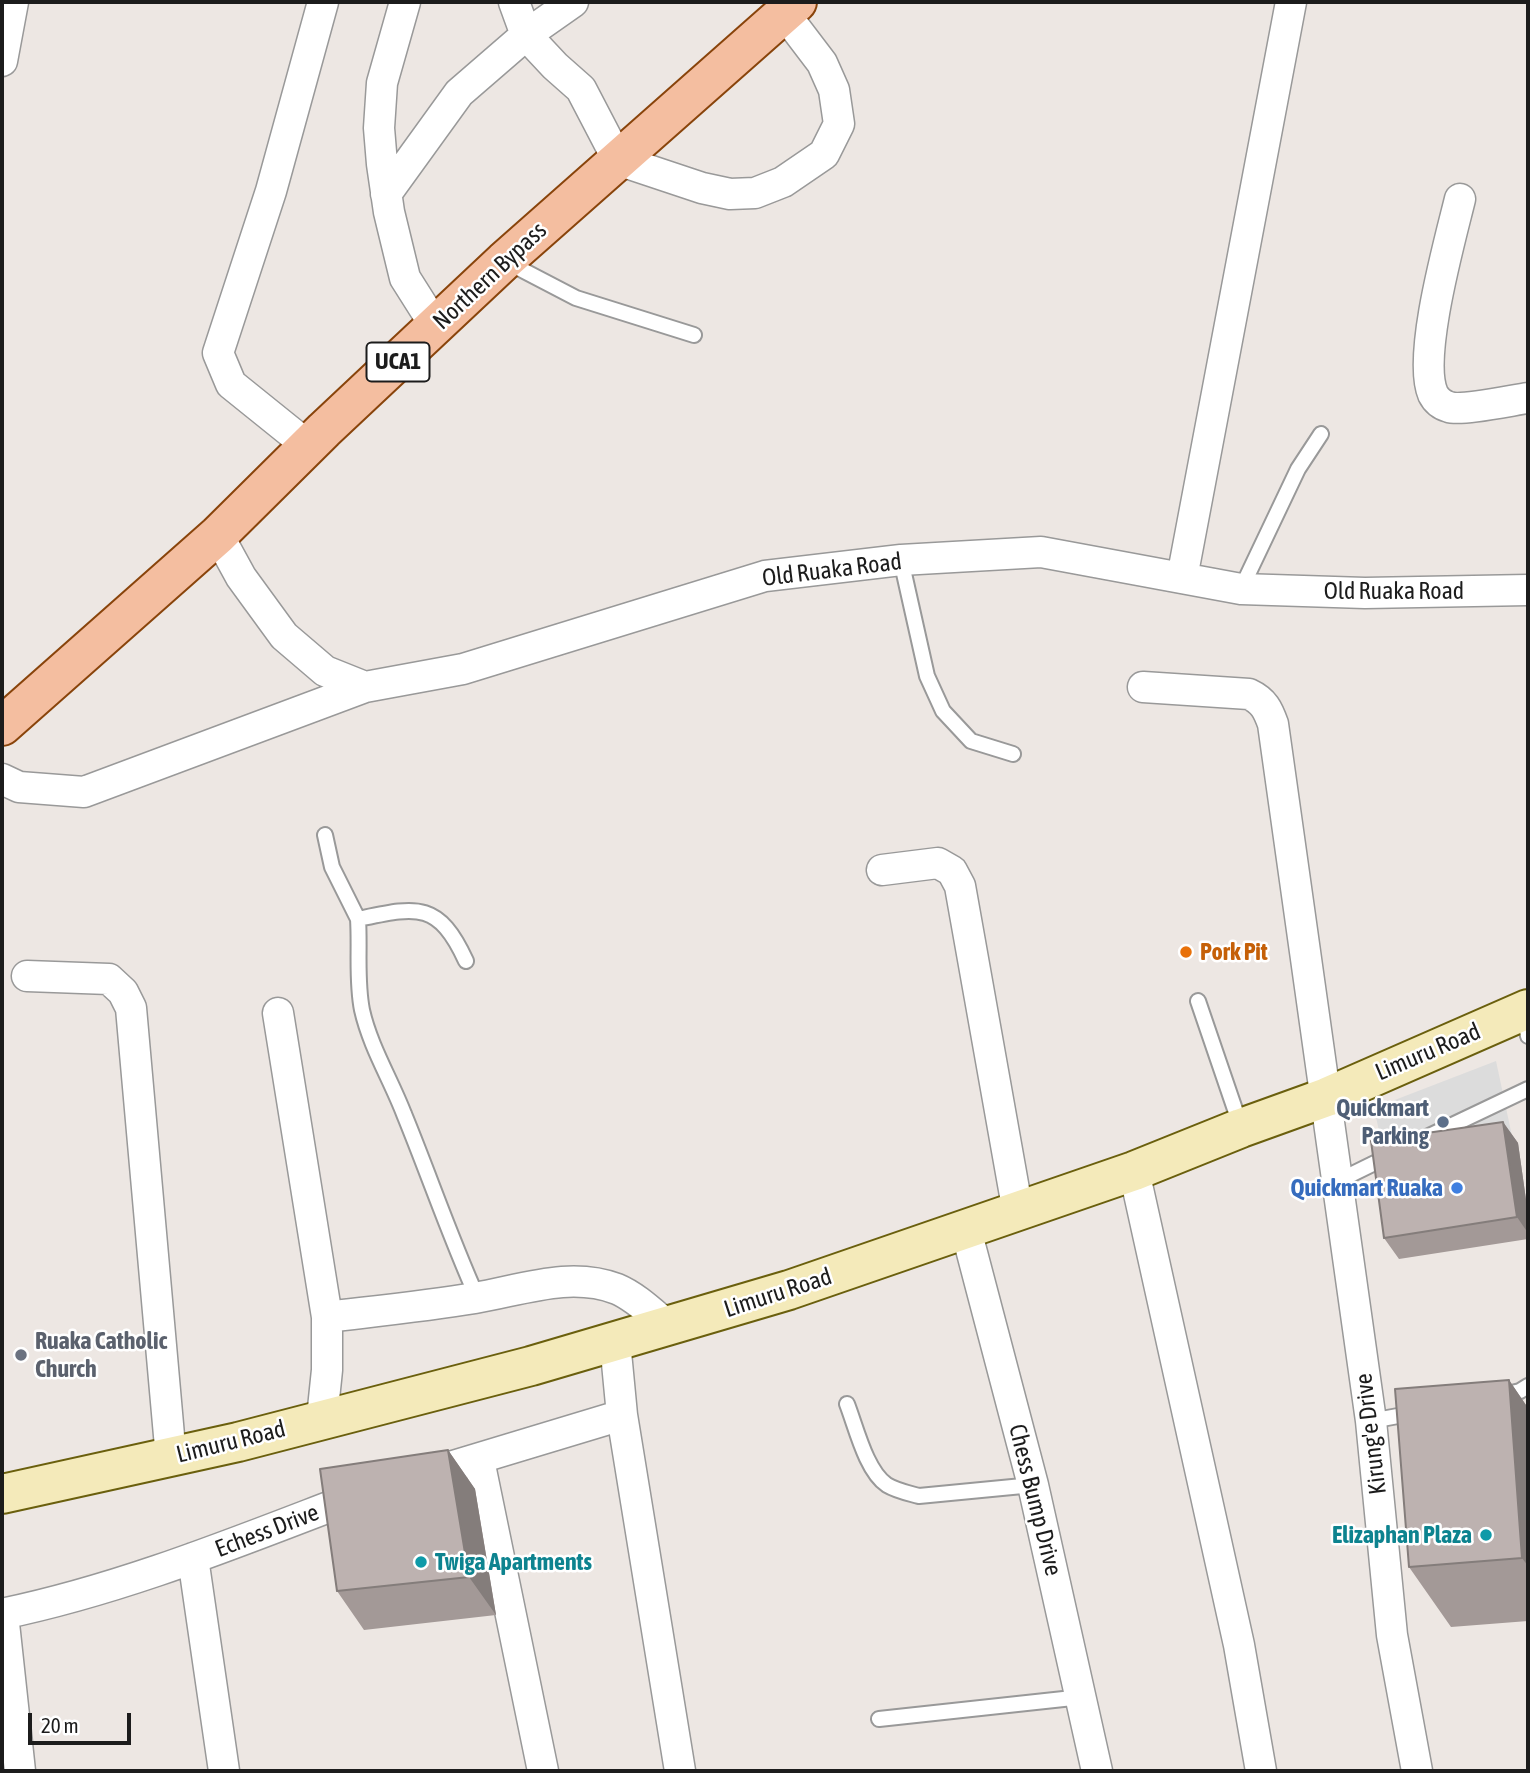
<!DOCTYPE html>
<html>
<head>
<meta charset="utf-8">
<style>
  body { margin:0 }
  #map { position:relative; width:1530px; height:1773px; overflow:hidden; background:#ede7e3; font-family:"Asap Condensed",sans-serif }
  canvas { display:block }
  .frame { position:absolute; inset:0; border:4px solid #1c1c1c; pointer-events:none }
  .scale { position:absolute; left:28px; top:1713px; width:103px; height:32px; box-sizing:border-box; border:4px solid #1c1c1c; border-top:0; padding-left:9px; font-size:21px; line-height:24px; white-space:nowrap; color:#1c1c1c; -webkit-text-stroke:5px #fff; paint-order:stroke }
</style>
</head>
<body>
<div id="map">
<canvas width="1530" height="1773"></canvas>
<div class="frame"></div>
<div class="scale">20 m</div>
</div>
<script>
const g = document.querySelector('canvas').getContext('2d');
g.lineJoin = 'round';
function fill(path, color) {
  g.fillStyle = color;
  g.fill(path, 'evenodd');
}
function trace(path, color, width, dash) {
  g.strokeStyle = color;
  g.lineWidth = width;
  g.lineCap = dash ? 'butt' : 'round';
  g.setLineDash(dash || []);
  g.stroke(path);
}
function write(font, color, halo, rows, align = 'center') {
  g.font = font + ' "Asap Condensed",sans-serif';
  g.lineWidth = 5;
  g.setLineDash([]);
  g.textBaseline = 'middle';
  g.strokeStyle = halo;
  g.fillStyle = color;
  for (const [text, x, y, turn = 0] of rows) {
    g.save();
    g.translate(x, y);
    g.rotate((+turn || 0) * Math.PI / 180);
    g.textAlign = isNaN(turn) ? turn : align;
    if (halo) g.strokeText(text, 0, 0);
    g.fillText(text, 0, 0);
    g.restore();
  }
}
const parking = new Path2D(`
  M1496,1061L1512,1136L1386,1163L1374,1108Z`);
const service = new Path2D(`
  M505,261L576,298L694,335
  M901,560L927,676L943,711L971,741L1013,754
  M1241,589L1298,469L1321,434
  M325,835L332,867L358,919
  M466,961C438,900 416,907 358,919C360,949 356,980 362,1010C370,1046 391,1080 404,1114C429,1175 450,1237 477,1297
  M1198,1001L1241,1127
  M1524,1013L1528,1036
  M1425,1138L1528,1089
  M1336,1182L1391,1155
  M1499,1396L1520,1391L1528,1386
  M847,1404C856,1427 866,1471 887,1485C897,1491 908,1493 919,1496L1033,1485
  M1371,1421L1414,1413
  M879,1719L1082,1697`);
const minor = new Path2D(`
  M405,2L382,83L379,128L382,164L389,212L405,278L436,327
  M514,2L526,35L555,66L581,89L618,160L702,188L730,194L755,193L783,182L824,154L839,124L834,90L822,63L784,13
  M2,61L13,2
  M386,194L459,93L526,35L573,2
  M1460,199C1450,240 1417,357 1433,394C1436,400 1442,405 1449,407C1461,411 1513,400 1528,398
  M308,446L231,384L218,353L271,191L323,2
  M218,535L241,577L284,636L325,671L365,687L463,669L765,576L901,560L1041,552L1241,589L1365,593L1528,590
  M1182,578L1291,2
  M1143,687L1249,694C1264,701 1268,710 1273,724L1371,1421L1392,1635L1417,1771
  M2,779L19,787L84,792L365,687
  M882,870L938,863L952,871L960,886L1018,1212
  M27,976L109,979L123,992L131,1008L171,1458
  M278,1013L327,1317V1370L322,1418
  M1134,1171L1239,1645L1261,1771
  M966,1230L1033,1485L1097,1771
  M327,1317C377,1311 426,1306 475,1298C522,1290 570,1271 617,1289C636,1297 653,1314 669,1327
  M622,1415L680,1771
  M479,1460L543,1771
  M420,1476L622,1415L615,1342
  M193,1558L224,1771
  M2,1614C127,1588 244,1539 363,1494
  M3,1614L20,1771`);
const secondary = new Path2D(`
  M2,1494L238,1442L531,1366L789,1290L1134,1171L1241,1128L1327,1097L1528,1009`);
const primary = new Path2D(`
  M2,726L218,535L324,430L504,261L797,2`);
const wall = new Path2D(`
  M1503,1122L1518,1143L1528,1214V1239L1399,1259L1384,1238Z
  M1509,1380L1528,1408V1621L1451,1627L1409,1567Z
  M448,1450L475,1489L496,1615L364,1630L337,1591Z`);
const shadedWall = new Path2D(`
  M1503,1122L1518,1143L1528,1214V1233L1517,1217Z
  M1509,1380L1528,1408V1566L1522,1558Z
  M448,1450L475,1489L496,1615L469,1577Z`);
const building = new Path2D(`
  M1503,1122L1517,1217L1384,1238L1371,1141Z
  M1509,1380L1522,1558L1409,1567L1395,1389Z
  M448,1450L469,1577L337,1591L320,1469Z`);
const markers = [
  [1186,952,7,"#e8710a"],
  [1443,1122,7,"#5c6f8a"],
  [1457,1188,7,"#3f7fe0"],
  [21,1355,7,"#6b7280"],
  [1486,1535,7,"#0f9aa8"],
  [421,1562,7,"#0f9aa8"]
];
const shields = [
  [398,362,63]
];
const shieldNames = [
  ["UCA1",398,362]
];
const streetNames = [
  ["Northern Bypass",490,276,-43],
  ["Old Ruaka Road",832,570,-7],
  ["Old Ruaka Road",1394,591],
  ["Limuru Road",1428,1052,-23],
  ["Limuru Road",778,1293,-18],
  ["Kirung'e Drive",1371,1434,-97],
  ["Limuru Road",231,1442,-14],
  ["Chess Bump Drive",1035,1500,76],
  ["Echess Drive",267,1531,-21]
];
const foodNames = [
  ["Pork Pit",1200,952]
];
const serviceNames = [
  ["Quickmart",1429,1108],
  ["Parking",1429,1136]
];
const shopNames = [
  ["Quickmart Ruaka",1443,1188]
];
const worshipNames = [
  ["Ruaka Catholic",35,1341],
  ["Church",35,1369]
];
const cultureNames = [
  ["Elizaphan Plaza",1472,1535],
  ["Twiga Apartments",435,1562,"left"]
];
fill(parking, '#dcdcdc');
trace(service, '#999', 18);
trace(minor, '#999', 33);
trace(secondary, '#6a5f0d', 42);
trace(primary, '#89440b', 42);
trace(service, '#fff', 14);
trace(minor, '#fff', 30);
trace(secondary, '#f4eaba', 38);
trace(primary, '#f4bea0', 38);
fill(wall, '#a39997');
fill(shadedWall, '#847d7b');
fill(building, '#bdb2b0');
trace(building, '#847d7b', 2);
for (const [x, y, r, color] of markers) {
  const dot = new Path2D();
  dot.arc(x, y, r, 0, 2 * Math.PI);
  g.fillStyle = color;
  g.fill(dot);
  trace(dot, '#fff', 2.5);
}
for (const [x, y, w] of shields) {
  const box = new Path2D();
  box.roundRect(x - w / 2, y - 19.5, w, 39, 5);
  g.fillStyle = '#fff';
  g.fill(box);
  trace(box, '#1c1c1c', 2);
}
write('bold 23px', '#1c1c1c', null, shieldNames);
write('24px', '#1c1c1c', '#fff', streetNames);
write('bold 24px', '#c56008', '#fff', foodNames, 'left');
write('bold 24px', '#4e5e75', '#fff', serviceNames, 'right');
write('bold 24px', '#366cbe', '#fff', shopNames, 'right');
write('bold 24px', '#5b616d', '#fff', worshipNames, 'left');
write('bold 24px', '#0d838f', '#fff', cultureNames, 'right');
</script>
</body>
</html>
